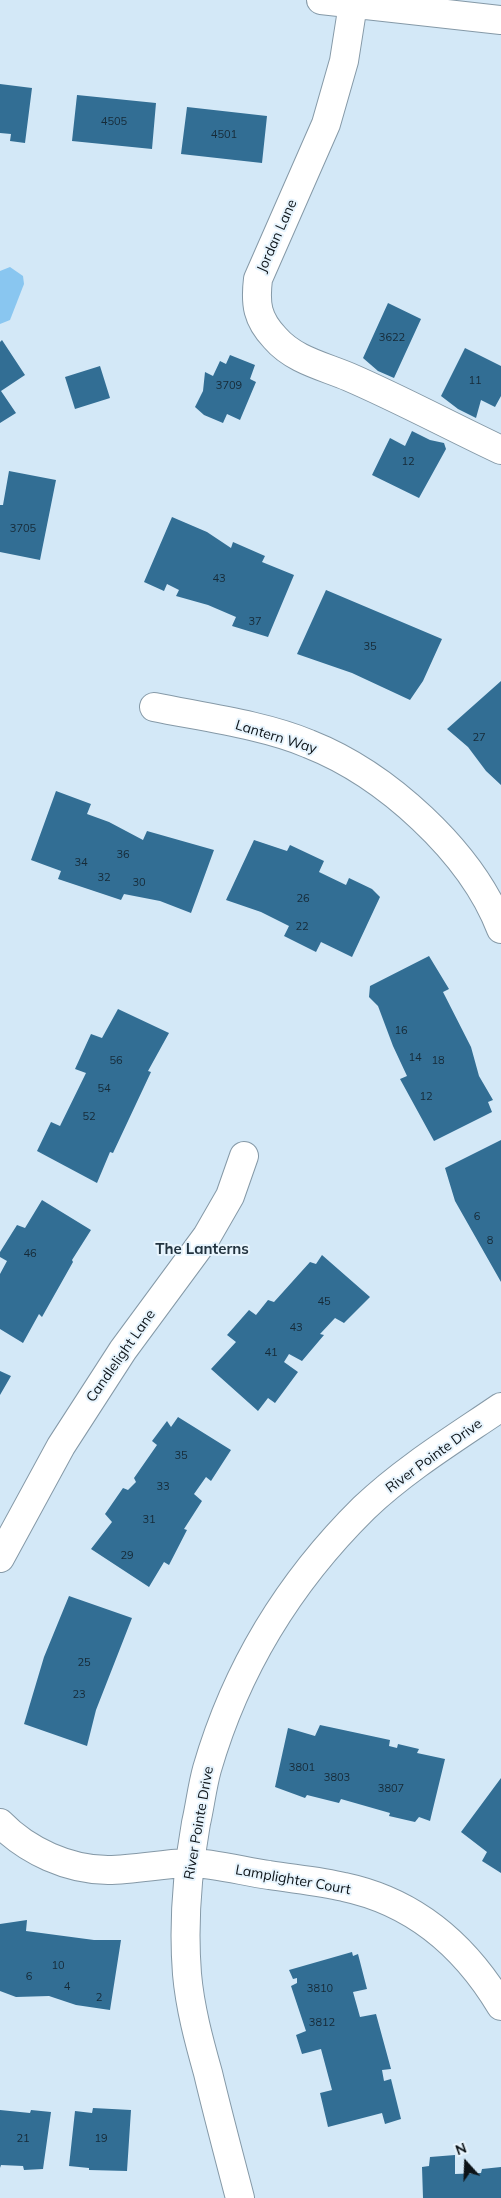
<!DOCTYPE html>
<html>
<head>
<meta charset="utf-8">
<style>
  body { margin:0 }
  #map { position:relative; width:501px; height:2198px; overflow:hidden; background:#d3e8f7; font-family:Mulish,sans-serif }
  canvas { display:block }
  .north { position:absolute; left:441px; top:2138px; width:50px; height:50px; -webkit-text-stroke:4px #e7f4fd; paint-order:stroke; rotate:340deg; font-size:14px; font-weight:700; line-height:20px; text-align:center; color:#0c1318 }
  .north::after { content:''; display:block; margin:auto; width:18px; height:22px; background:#0c1318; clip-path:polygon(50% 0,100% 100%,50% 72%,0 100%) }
</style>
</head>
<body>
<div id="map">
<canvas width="501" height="2198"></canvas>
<div class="north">N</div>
</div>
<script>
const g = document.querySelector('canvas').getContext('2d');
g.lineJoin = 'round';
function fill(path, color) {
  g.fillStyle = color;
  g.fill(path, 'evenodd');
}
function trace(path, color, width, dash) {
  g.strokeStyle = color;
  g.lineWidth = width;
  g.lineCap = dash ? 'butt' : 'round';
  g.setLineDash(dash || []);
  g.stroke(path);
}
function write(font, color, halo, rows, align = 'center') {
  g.font = font + ' Mulish,sans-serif';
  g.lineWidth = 4;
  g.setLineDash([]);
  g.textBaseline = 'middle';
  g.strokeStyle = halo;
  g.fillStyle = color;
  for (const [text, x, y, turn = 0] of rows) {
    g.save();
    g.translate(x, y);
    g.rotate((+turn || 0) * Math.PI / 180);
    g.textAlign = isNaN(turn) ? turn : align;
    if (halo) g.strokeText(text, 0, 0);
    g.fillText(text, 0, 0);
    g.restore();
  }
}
const water = new Path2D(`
  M10,267L23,276L24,284L10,320L0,324V271Z`);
const building = new Path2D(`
  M0,84L32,88L25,143L10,141L11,134L0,133Z
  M77,95L156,103L152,149L72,141Z
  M187,107L267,116L262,163L181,154Z
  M388,303L421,319L394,378L378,371L363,358Z
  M2,340L25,375L1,391L16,413L0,423V342Z
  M465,348L501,366V396L495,407L481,400L476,418L458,409L441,396Z
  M230,355L255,365L250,379L256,382L240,420L227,414L223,423L204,415L195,407L203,391L205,372L213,376L220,361L226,364Z
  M100,366L110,398L75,409L65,377Z
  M412,431L430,440L444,443L446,449L419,498L372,475L390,438L405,446Z
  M9,471L56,480L40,560L0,552V505H3Z
  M172,517L207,532L231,548L233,542L265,556L262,562L294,575L268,637L232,626L236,617L208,605L176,596L179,590L167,584L164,591L144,582Z
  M326,590L442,639L423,681L410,700L352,673L297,654Z
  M501,681V785L486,771L468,747L447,729Z
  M56,791L91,804L87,814L109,822L143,840L147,831L214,850L191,913L160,901L124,894L121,900L58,879L61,871L31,860Z
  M254,840L287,851L290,845L324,861L319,872L346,885L349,878L372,889L380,897L352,957L321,942L316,952L284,936L289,926L261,912L226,900Z
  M429,956L449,989L443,992L471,1047L479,1076L493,1100L488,1102L492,1112L434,1141L400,1079L407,1076L393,1046L378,1006L369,997L370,986Z
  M118,1009L169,1033L148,1071L151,1072L113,1153L110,1152L97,1183L37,1151L51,1122L60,1126L86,1073L75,1069L91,1034L102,1038Z
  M501,1140V1282L455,1201L445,1168Z
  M42,1200L91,1230L72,1260L73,1262L42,1317L39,1314L23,1343L0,1329V1274L7,1261L0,1257V1252L17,1225L25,1228Z
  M322,1255L370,1297L344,1323L335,1318L320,1334L324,1335L302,1361L289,1354L284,1362L298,1372L275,1403L268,1398L258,1411L211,1369L236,1342L227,1335L249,1310L256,1315L268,1300L274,1302L310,1262L316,1264Z
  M0,1371L11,1376L0,1395Z
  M178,1417L231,1450L211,1481L206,1477L194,1494L202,1501L184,1529L187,1530L169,1565L164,1562L149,1587L91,1549L112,1522L105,1514L123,1488L128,1490L136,1482L134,1478L157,1445L152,1441L167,1421L171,1427Z
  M69,1596L132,1618L96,1710L87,1746L24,1724L44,1657Z
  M320,1725L390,1740L389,1746L397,1748L398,1744L419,1749L417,1753L445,1759L430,1821L419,1817L415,1822L389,1816L390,1813L341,1799L339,1803L307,1795L305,1798L275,1787L288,1728L315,1736Z
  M501,1778V1873L482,1861L487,1852L461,1832Z
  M27,1920L26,1931L94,1940H121L110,2010L76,2005L49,1996L16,1997L0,1991V1924Z
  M352,1952L353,1956L358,1954L367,1989L353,1992L360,2017L376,2014L391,2069L382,2070L384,2081L391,2079L401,2119L385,2124L382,2113L328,2127L320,2093L332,2090L321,2049L302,2054L296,2035L306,2031L291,1986L297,1983V1978L293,1979L289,1970Z
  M93,2108L131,2110L127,2171L89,2170V2168L69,2166L75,2111L92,2113Z
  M0,2110L30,2113L31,2110L51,2112L43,2169L24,2170L23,2166L1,2165L0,2168Z
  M455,2155V2174L481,2173L482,2169L501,2167V2198H423L422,2167L429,2166L430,2157Z`);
const minor = new Path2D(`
  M321,0L501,20
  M353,4L344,61L326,124L258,279C255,304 257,319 275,338C294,360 323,366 349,377C400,399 450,426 501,450
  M154,707C203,717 264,725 309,744C385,774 471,851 501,929
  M0,1558L61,1446L123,1350L207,1236L230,1196L244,1156
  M0,1823C27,1851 69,1870 108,1870C134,1870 161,1864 187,1863C210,1862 246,1872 269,1875C294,1879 320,1881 344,1887C415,1902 465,1946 501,2006
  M240,2198C229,2156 218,2115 208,2073C199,2041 190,2008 187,1974C183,1923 187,1874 196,1823C200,1806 202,1787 207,1769C236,1669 290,1581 364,1508C405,1469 454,1439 501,1407`);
const numberNames = [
  ["4505",114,122],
  ["4501",224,135],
  ["3622",392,338],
  ["11",475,381],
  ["3709",229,386],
  ["12",408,462],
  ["3705",23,529],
  ["43",219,579],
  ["37",255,622],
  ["35",370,647],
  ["27",479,738],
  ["36",123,855],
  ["34",81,863],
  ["32",104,878],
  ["30",139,883],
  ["26",303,899],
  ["22",302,927],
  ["16",401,1031],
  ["14",415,1058],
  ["56",116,1061],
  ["18",438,1061],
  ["54",104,1089],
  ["12",426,1097],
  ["52",89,1117],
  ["6",477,1217],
  ["8",490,1241],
  ["46",30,1254],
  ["45",324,1302],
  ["43",296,1328],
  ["41",271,1353],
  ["35",181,1456],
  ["33",163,1487],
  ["31",149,1520],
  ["29",127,1556],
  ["25",84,1663],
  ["23",79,1695],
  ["3801",302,1768],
  ["3803",337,1778],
  ["3807",391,1789],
  ["10",58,1966],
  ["6",29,1977],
  ["4",67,1987],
  ["3810",320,1989],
  ["2",99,1998],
  ["3812",322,2023],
  ["21",23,2139],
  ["19",101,2139]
];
const streetNames = [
  ["Jordan Lane",277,236,-66],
  ["Lantern Way",276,737,17],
  ["Candlelight Lane",121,1356,-55],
  ["River Pointe Drive",434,1456,-36],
  ["River Pointe Drive",199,1823,-80],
  ["Lamplighter Court",293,1880,10]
];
const neighbourhoodNames = [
  ["The Lanterns",202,1249]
];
fill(water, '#89c6f0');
fill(building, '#326e94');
trace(minor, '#8599a7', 30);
trace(minor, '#fff', 28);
write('11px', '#162a37', null, numberNames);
write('14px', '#0c1318', '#e7f4fd', streetNames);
write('bold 15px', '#22333f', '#e7f4fd', neighbourhoodNames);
</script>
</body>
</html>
